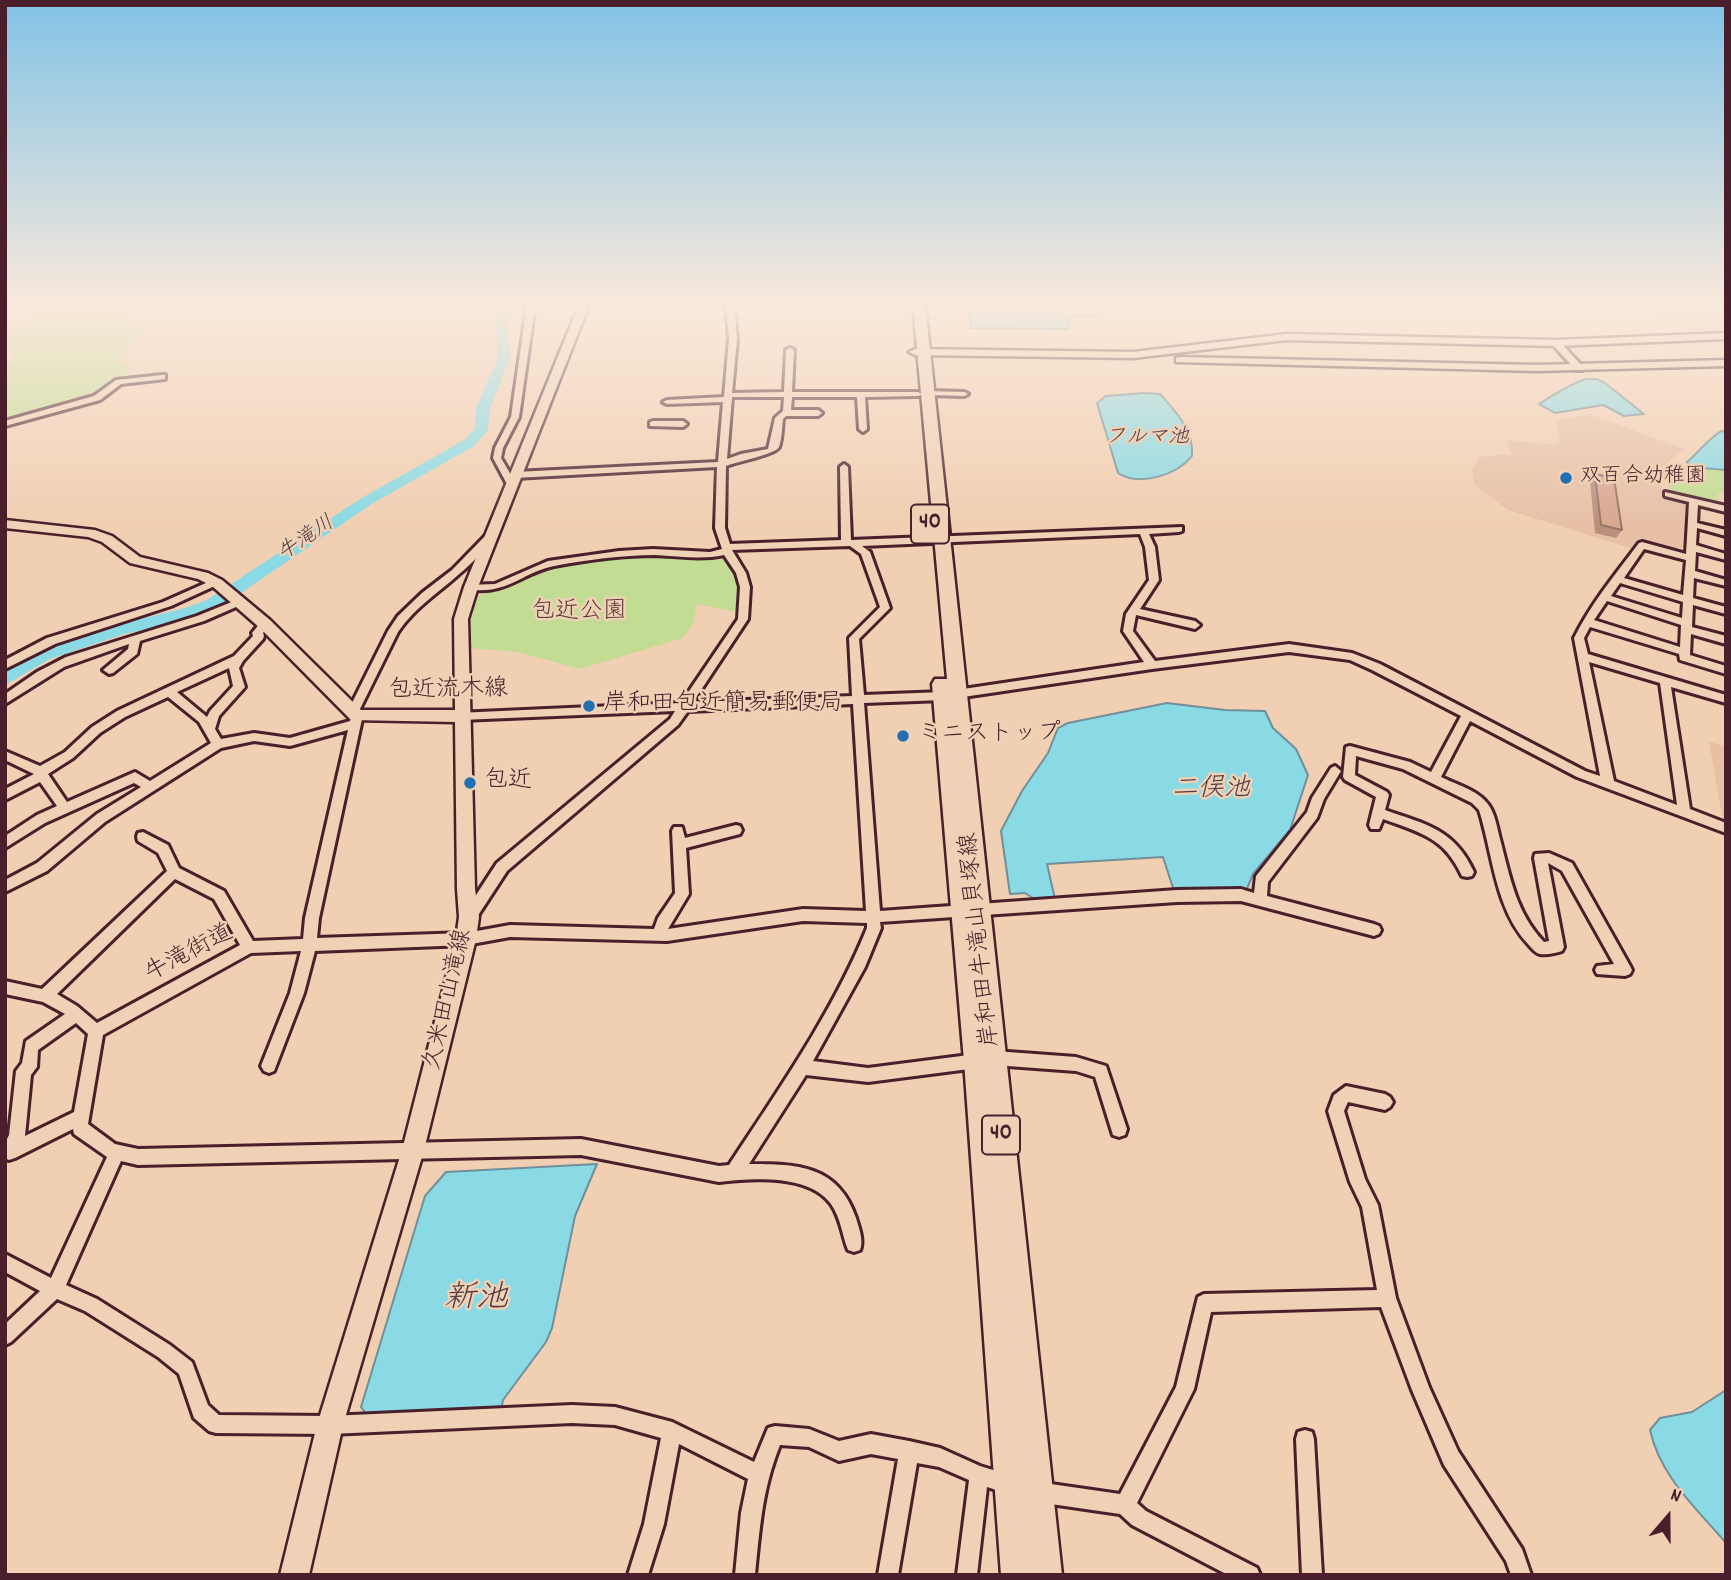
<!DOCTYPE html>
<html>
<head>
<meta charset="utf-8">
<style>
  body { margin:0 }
  #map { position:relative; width:1731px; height:1580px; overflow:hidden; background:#f1cfb2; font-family:Dekko,sans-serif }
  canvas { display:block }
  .frame { position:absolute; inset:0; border:7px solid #4a1f2b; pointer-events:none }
  .north { position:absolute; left:1633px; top:1482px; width:70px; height:70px; -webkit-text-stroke:5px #efd1b5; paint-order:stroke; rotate:20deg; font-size:19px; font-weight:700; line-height:28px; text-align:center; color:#4a1f2b }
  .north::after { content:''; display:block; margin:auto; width:24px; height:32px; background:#4a1f2b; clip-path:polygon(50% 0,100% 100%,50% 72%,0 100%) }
</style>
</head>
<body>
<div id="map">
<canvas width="1731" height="1580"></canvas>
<div class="frame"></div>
<div class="north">N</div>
</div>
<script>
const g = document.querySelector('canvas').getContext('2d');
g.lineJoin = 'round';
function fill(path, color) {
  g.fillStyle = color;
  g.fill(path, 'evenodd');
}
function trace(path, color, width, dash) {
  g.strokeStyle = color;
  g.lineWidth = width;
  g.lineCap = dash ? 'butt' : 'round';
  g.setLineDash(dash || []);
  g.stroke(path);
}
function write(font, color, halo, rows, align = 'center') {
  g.font = font + ' Dekko,"Klee One",sans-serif';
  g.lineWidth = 5;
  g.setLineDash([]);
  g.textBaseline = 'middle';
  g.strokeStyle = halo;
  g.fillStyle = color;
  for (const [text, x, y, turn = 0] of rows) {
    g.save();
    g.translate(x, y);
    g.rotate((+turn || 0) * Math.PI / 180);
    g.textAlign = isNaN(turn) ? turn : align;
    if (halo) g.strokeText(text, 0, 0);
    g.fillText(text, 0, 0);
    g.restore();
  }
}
const built = new Path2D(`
  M1660,305H1726V331L1703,333L1662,324Z
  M1590,414L1684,449L1657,471L1664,495L1689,504L1686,546L1673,551L1638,542L1633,549L1508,510L1475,485L1472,469L1479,457L1512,454L1506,442L1509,440L1555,445L1559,442L1556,420Z
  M1709,742L1726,746V828L1724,827Z`);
const green = new Path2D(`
  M55,305H95L89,316L126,309L123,317L138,325L142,336L117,361L131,366L122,378L103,393L5,422V364L14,361L6,339C15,321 40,319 55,305Z
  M1678,465L1726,470V493H1718V505L1670,491L1666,473Z
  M643,554L723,555L741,583L742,613L697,604L693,624L683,638L580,669L518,652L468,648L467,621L471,605L485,590L512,585L546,567Z`);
const water = new Path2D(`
  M968,305H1094L1096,316L1068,317L1069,329L971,328Z
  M1585,379H1597L1605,383L1644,414L1624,416L1603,405L1555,413L1539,404C1554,394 1570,385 1585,379Z
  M1144,393L1160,394C1176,412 1194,430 1192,456C1177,475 1139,487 1118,473L1097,403L1106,396Z
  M1721,431L1726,432V470L1690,467L1687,462C1699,452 1707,440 1721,431Z
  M1167,703L1225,710L1265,711L1273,728L1296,749L1308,775L1290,830L1253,874L1246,891H1174L1163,857L1047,864L1055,899L1036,900L1025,893L1010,894L1001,831L1022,791L1048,753L1058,728L1068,723Z
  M597,1164L575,1216L552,1328L546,1342L503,1400L501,1410L367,1415L361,1407L425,1196L446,1172Z
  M1726,1390V1543C1696,1508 1660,1476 1650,1430L1660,1418L1692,1412Z`);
const river = new Path2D(`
  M497,305H509L507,322L510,358L490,408L488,430L474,446L370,505L219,608L190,620L124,634L50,659L5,685V671C41,649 79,634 119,624C149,616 178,612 207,600L360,499L464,440L475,429L476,408L498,358L495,322Z`);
const street = new Path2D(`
  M527,305H535L519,417L503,448L501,458L511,475L515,472L718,462L723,402L667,404L663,402L667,400L724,397L729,339L726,305H734L737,339L732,393L784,392L786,350L790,348L794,350L792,392H918L922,394L918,396L865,397L867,429L863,432L859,429L857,397H792L791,410H818L822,413L818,416H786L783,419C782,427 782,439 779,447C776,454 736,462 726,466L725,528L730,544L841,540L840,467L844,464L848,467L851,540L1182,527V531L1179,532L1149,534L1155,547L1159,580L1140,609L1195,621L1200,625L1195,629L1136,615L1133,631L1155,661L1289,644L1352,653L1380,664L1585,771L1600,776L1574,638C1592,602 1615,575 1639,543L1642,542L1686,554L1689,502L1665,496V492L1726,506V512L1698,505L1697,523L1726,530V536L1697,528L1696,545L1726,554V560L1696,552L1695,571L1726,580V586L1694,578L1693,598L1726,607V614L1693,605L1692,627L1726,636V644L1691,634L1690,655L1726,666V674L1680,660L1679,654L1590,627L1584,638L1588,654L1726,695V703L1671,687L1690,809L1726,823V833L1577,777L1470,721L1441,777C1455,784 1477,790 1487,803C1495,812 1497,828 1500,839C1510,877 1516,913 1544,942L1549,941L1534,858L1535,854L1549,853L1572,863L1630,966L1632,970L1630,974L1625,976L1597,974L1595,970L1597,966L1614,964L1562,871L1548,863L1564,947L1562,951C1556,953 1547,955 1540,954C1535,953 1531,947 1528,944C1495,909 1493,854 1479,810L1472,803L1403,769L1356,756L1355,775L1387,792L1389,795L1385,810C1427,825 1454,829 1474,872L1472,876L1467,877L1462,876C1444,837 1421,833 1383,819L1379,829H1371L1369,825L1376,797L1345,780L1343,777L1346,747L1350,746L1410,762L1431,772L1461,716L1372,670L1350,660L1289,652L1152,669L943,700L864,703L880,911L1177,890L1241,889L1254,893L1256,876L1307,812L1312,798L1331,768L1335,766L1341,771L1324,799L1317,818L1268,882L1267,896L1374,924L1379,926L1381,930L1379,934L1374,936L1241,901L1177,902L880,922L881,928L865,967L813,1061L868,1068L977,1054L982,1056L985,1061L982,1066L977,1068L868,1082L806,1075L749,1164C797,1164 838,1165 856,1218C859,1228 864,1241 860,1250L854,1252L848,1250C842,1235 841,1218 831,1204C809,1174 753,1178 719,1182L581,1155L138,1165L121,1161L66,1285L97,1299L170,1345L192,1362L208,1405L219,1415L330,1416L572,1405L615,1407L672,1422L754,1462L768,1428L775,1426L809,1429L839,1441L871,1434L909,1441L940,1448L980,1466L1016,1477L1019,1484L1016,1491L1009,1494L987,1487L977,1575H957L969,1480L939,1467L917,1463L898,1575H878L898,1459L871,1454L839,1461L809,1447L780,1445C762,1490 760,1527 755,1575H735L741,1513L748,1479L679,1444L664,1524L648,1575H628L644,1524L661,1438L615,1425L572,1423L330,1434L216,1433L209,1431L194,1418L179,1374L158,1357L85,1311L57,1299L11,1342L5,1345V1324L40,1291L5,1272V1254L51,1278L107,1157L74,1134L73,1129L15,1158L9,1160L5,1158V1143L9,1135L16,1071L22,1063L26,1041L65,1014L43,1002L5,994V981L42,989L167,871L158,853L138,841L137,837L138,833L143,832L168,845L179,868L224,891L253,941L303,939L305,918L348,730L290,746L254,741L221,748L105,822L47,871L5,892V880L37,863L97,814L141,787L134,783L45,823L5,848V836L37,815L57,806L40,782L5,800V789L34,774L5,760V751L40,766L65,752L92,727L117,711L234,656L253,636L252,633L261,622L265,620L270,624L263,633L264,636L263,639L243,661L239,668L245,687L219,716L215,729L221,739L254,733L290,738L350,721L352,717L347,713L388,631L398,616L422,593L452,570L488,533H494L496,535C485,549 472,564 458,575C437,594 414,608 398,632L357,715L362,719L319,918L317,938L466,933L510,925L654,929L658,918L675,893L672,831L674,827H682L685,838L736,825L740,826L742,830L740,834L736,835L686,848L689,894L668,929L803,909L866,911L853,704L688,711L678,725L507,871L475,920L470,922L465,920L463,916L465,912L497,863L670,719L675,711L461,720L455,716L457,713L681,703L738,619L740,587L736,573L724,555C701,560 678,556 655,555C622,555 586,560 554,566C521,573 506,596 467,589V585L495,584L548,561L619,551L653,549L710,552L722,549L715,528L717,467L515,478L511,476L516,484L514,486H508L493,458L495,448L511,417ZM732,397H784L783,411L775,418L768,449L741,454L727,459ZM1140,534L1145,547L1149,580L1126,614L1123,631L1144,662L943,692L864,695L859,639L890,608L870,552L862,546ZM850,546L861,554L880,607L849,638L852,696L693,702L748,619L750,587L746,573L732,550ZM1644,549L1686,560L1683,595L1624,578ZM1620,583L1683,602L1682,618L1611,596ZM1607,601L1681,625L1680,647L1594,620ZM1589,662L1660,683L1677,805L1614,781ZM229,668L233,686L210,711L207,717L177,692ZM168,697L199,722L211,743L150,781L135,772L67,802L48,774L73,758L100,733L125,717ZM175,879L214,899L240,945L97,1023L77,1006L57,994ZM803,921L867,923V928C833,1012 779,1089 729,1165L719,1166L581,1139L138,1149L115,1144L88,1124L103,1035L251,953L301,951L290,993L261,1066L264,1071L269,1073L274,1071L304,993L315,951L466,945L510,937L667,941ZM76,1023L88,1034L74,1112L25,1136L31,1075L37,1067L38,1050Z
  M1553,341H1559L1582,366V370H1576L1553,345Z
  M162,375H165V379L121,384L100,400L5,426V421L94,396L116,380Z
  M926,391L964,392L968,394L964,396L929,395H926Z
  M653,421H683L687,424L683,427L650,426V422Z
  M215,579L220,582L219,584L171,606L55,644L5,669V660L47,638L163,602Z
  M239,599L243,600V604L204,621L140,641L137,654L113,673L109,674L103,670L128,649L129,644L64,667L5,704V694L37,672L66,657L197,616Z
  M994,1051L1076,1057L1106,1066L1127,1129L1125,1135L1119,1137L1113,1135L1095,1077L1076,1071L994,1065L989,1063L986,1058L989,1053Z
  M1346,1086L1385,1094L1390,1097L1393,1102L1390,1107L1385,1110L1348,1102L1344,1111L1365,1179L1378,1205L1396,1298L1429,1387L1458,1451L1522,1549L1531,1575H1511L1506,1561L1444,1465L1412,1390L1381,1307L1211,1312L1194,1389L1137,1503L1146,1511L1257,1568L1260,1575H1228L1132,1525L1120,1514L1037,1502L1030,1499L1027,1492L1030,1485L1037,1482L1120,1494L1176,1387L1198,1297L1204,1294L1377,1290L1362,1207L1350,1182L1328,1111L1334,1095Z
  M1305,1430L1312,1432L1314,1439L1322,1575H1302L1296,1439L1298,1432Z`);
const secondary = new Path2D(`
  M579,305H589L478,587L468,619L475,889L479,917L476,939L424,1150L343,1425L309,1575H280L317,1425L402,1150L456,939L459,917L457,889L455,722L351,720L260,628L212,586L198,579L130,563L102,542L88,537L5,528V520L95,530L112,536L140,557L208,573L222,580L270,620L361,710H455L454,619L464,587Z
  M1726,333V339L1556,346L1287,340L1133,358L915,355L909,352L915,349L1133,352L1287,334L1556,340Z
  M1180,357L1537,365L1726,360V366L1537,371L1176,362V358Z`);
const primary = new Path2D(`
  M913,305H925L1062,1575H1001L964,1061L932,684L935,679H947Z`);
const wall = new Path2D(`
  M1595,474L1622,530L1616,538L1595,533L1590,482Z`);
const building = new Path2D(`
  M1595,474L1614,478L1622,530L1601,525Z`);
const markers = [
  [1566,478,7,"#1f6fb2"],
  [589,706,7,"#1f6fb2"],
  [903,736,7,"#1f6fb2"],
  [470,783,7,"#1f6fb2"]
];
const farWaternames = [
  ["フルマ池",1147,439],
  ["牛滝川",307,540,-34]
];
const farPoinames = [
  ["双百合幼稚園",1580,478]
];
const shields = [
  [930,524,38],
  [1001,1135,38]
];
const shieldNames = [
  ["40",930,524],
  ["40",1001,1135]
];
const parkNames = [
  ["包近公園",579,614]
];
const streetNames = [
  ["包近流木線",448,692,-1],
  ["岸和田牛滝山貝塚線",982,940,-96],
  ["牛滝街道",190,955,-28],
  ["久米田山滝線",450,1000,-77]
];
const poiNames = [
  ["岸和田包近簡易郵便局",603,706],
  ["ミニストップ",917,736],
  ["包近",484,783]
];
const waterNames = [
  ["二俣池",1211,791]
];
const nearWaternames = [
  ["新池",476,1302]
];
fill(built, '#e7c0a6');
fill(green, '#c3dc93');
fill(water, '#89dae4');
trace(water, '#708f9a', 2);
fill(river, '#89dae4');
trace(street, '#4a1f2b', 6);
trace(secondary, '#4a1f2b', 5);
trace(primary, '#4a1f2b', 5);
fill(street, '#efd1b5');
fill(secondary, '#efd1b5');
fill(primary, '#efd1b5');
fill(wall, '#ba907d');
fill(building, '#d8a791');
trace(building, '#977566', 2);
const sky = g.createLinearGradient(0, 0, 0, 526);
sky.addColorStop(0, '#82c3e6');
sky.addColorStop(0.58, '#f9e9dc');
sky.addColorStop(1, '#f9e9dc00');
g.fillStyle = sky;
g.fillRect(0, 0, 1731, 526);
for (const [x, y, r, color] of markers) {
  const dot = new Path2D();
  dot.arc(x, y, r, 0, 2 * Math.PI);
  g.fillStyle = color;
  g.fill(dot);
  trace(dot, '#efd1b5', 2.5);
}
write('italic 21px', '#533b47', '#efd1b5', farWaternames);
write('21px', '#4a1f2b', '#efd1b5', farPoinames, 'left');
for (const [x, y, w] of shields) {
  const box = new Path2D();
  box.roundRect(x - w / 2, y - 19.5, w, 39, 5);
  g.fillStyle = '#efd1b5';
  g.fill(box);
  trace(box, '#4a1f2b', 2);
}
write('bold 23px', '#4a1f2b', null, shieldNames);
write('24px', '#5c3b3b', '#efd1b5', parkNames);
write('24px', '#4a1f2b', '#efd1b5', streetNames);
write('24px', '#4a1f2b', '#efd1b5', poiNames, 'left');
write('italic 26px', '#533b47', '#efd1b5', waterNames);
write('italic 32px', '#533b47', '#efd1b5', nearWaternames);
</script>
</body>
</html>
